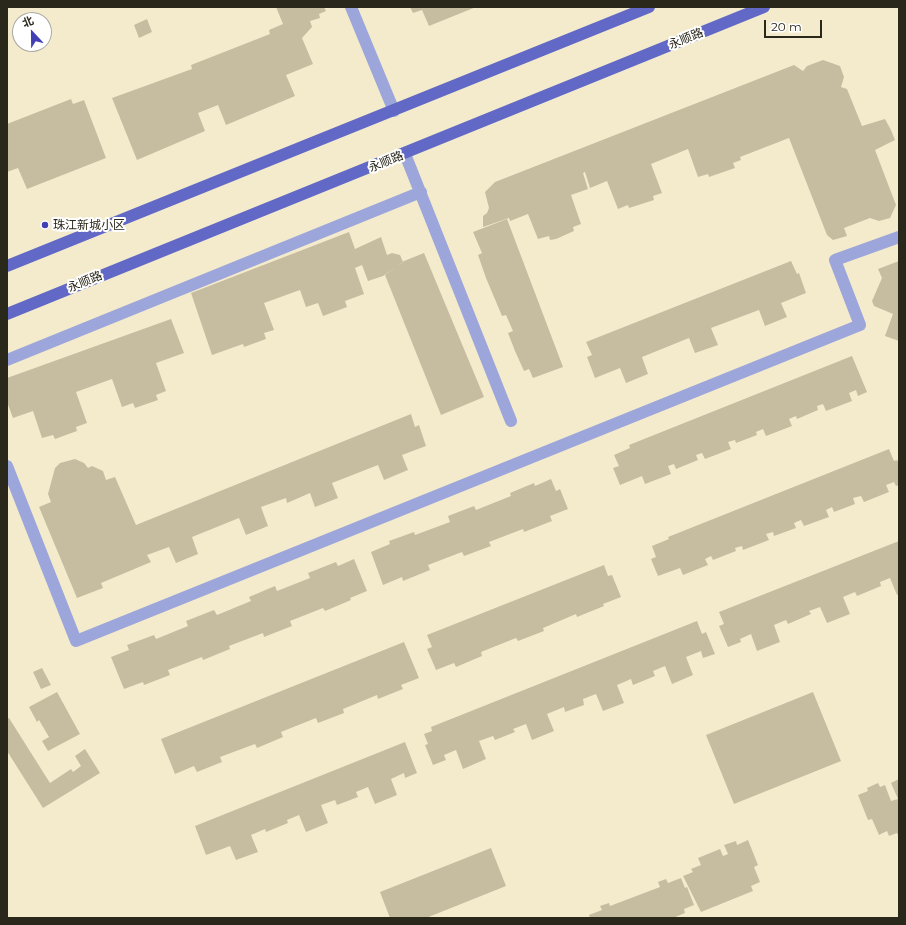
<!DOCTYPE html>
<html>
<head>
<meta charset="utf-8">
<style>
  body { margin:0 }
  #map { position:relative; width:906px; height:925px; overflow:hidden; background:#f4ebcd; font-family:Montserrat,"Noto Sans SC",sans-serif }
  canvas { display:block }
  .frame { position:absolute; inset:0; border:8px solid #2a271b; pointer-events:none }
  .north { position:absolute; left:12px; top:12px; width:40px; height:40px; box-sizing:border-box; background:#fff; border:1px solid #aaa9a4; border-radius:50%; rotate:338deg; font-size:11px; font-weight:700; line-height:16px; text-align:center; color:#2a271b }
  .north::after { content:''; display:block; margin:auto; width:14px; height:18px; background:#4340b6; clip-path:polygon(50% 0,100% 100%,50% 72%,0 100%) }
  .scale { position:absolute; left:764px; top:20px; width:58px; height:18px; box-sizing:border-box; border:2px solid #2a271b; border-top:0; padding-left:5px; font-size:12px; line-height:14px; white-space:nowrap; color:#2a271b; -webkit-text-stroke:3px #fff; paint-order:stroke }
</style>
</head>
<body>
<div id="map">
<canvas width="906" height="925"></canvas>
<div class="frame"></div>
<div class="north">北</div>
<div class="scale">20 m</div>
</div>
<script>
const g = document.querySelector('canvas').getContext('2d');
g.lineJoin = 'round';
function fill(path, color) {
  g.fillStyle = color;
  g.fill(path, 'evenodd');
}
function trace(path, color, width, dash) {
  g.strokeStyle = color;
  g.lineWidth = width;
  g.lineCap = dash ? 'butt' : 'round';
  g.setLineDash(dash || []);
  g.stroke(path);
}
function write(font, color, halo, rows, align = 'center') {
  g.font = font + ' Montserrat,"Noto Sans SC",sans-serif';
  g.lineWidth = 4;
  g.setLineDash([]);
  g.textBaseline = 'middle';
  g.strokeStyle = halo;
  g.fillStyle = color;
  for (const [text, x, y, turn = 0] of rows) {
    g.save();
    g.translate(x, y);
    g.rotate((+turn || 0) * Math.PI / 180);
    g.textAlign = isNaN(turn) ? turn : align;
    if (halo) g.strokeText(text, 0, 0);
    g.fillText(text, 0, 0);
    g.restore();
  }
}
const building = new Path2D(`
  M276,7H324L326,11L319,14L320,18L310,21L312,27L302,38L313,64L286,75L295,96L226,125L218,105L198,113L205,131L137,160L112,98L192,69L191,65L270,34L269,30L283,24Z
  M410,7H476L429,26L422,10L413,13Z
  M147,19L152,32L139,38L134,25Z
  M823,60L840,66L844,77L841,87L847,89L862,126L885,119L891,130L895,140L875,150L896,205L890,218L879,221L870,218L844,228L847,236L833,240L827,235L789,138L740,157L741,160L733,163L735,168L709,177L708,174L698,177L688,149L651,164L662,193L653,196L654,200L629,208L628,205L618,209L607,181L590,188L585,172L583,173L588,189L571,195L581,224L573,227L574,231L556,239L550,240L549,236L538,239L528,214L510,221L509,218L483,227V216L487,213L489,208L485,192L495,182L794,65L803,71L807,66Z
  M71,99L73,104L84,100L106,158L27,189L18,168L7,172V124Z
  M507,219L563,367L533,378L529,369L524,371L515,351L508,333L513,331L506,315L502,316L486,278L478,255L482,253L473,232Z
  M349,232L355,249L381,237L387,255L392,253L400,255L403,262L383,276L368,281L362,265L355,268L364,294L345,301L347,307L323,316L318,303L306,307L300,290L264,303L274,330L264,333L266,339L244,347L243,344L212,355L191,293Z
  M424,253L484,397L441,415L385,275L404,261Z
  M791,261L797,274L799,273L806,293L781,303L787,317L765,326L759,310L711,328L718,345L695,353L689,338L642,357L648,374L626,383L620,368L595,378L587,357L592,355L586,342Z
  M899,261V341L885,336L893,314L874,306L872,301L882,278L878,269Z
  M171,319L184,353L156,363L166,391L156,395L158,400L135,408L133,403L122,407L112,379L76,392L87,423L76,427L77,431L55,439L53,435L42,438L33,411L13,418L7,402V378Z
  M852,356L867,392L858,396L856,390L849,393L852,401L826,411L823,404L817,406L818,410L797,419L796,416L789,419L792,426L766,436L763,429L756,432L757,435L736,443L735,440L728,442L731,449L705,459L702,453L696,455L698,460L676,469L674,464L668,466L671,474L645,484L642,476L620,485L613,468L619,466L614,455L630,448L629,445Z
  M411,414L415,427L419,425L426,446L402,455L408,470L384,480L378,465L332,483L338,498L315,507L310,493L287,503L286,498L261,507L268,526L246,535L239,518L192,537L198,554L176,563L169,547L147,555L151,562L101,583L103,588L77,598L39,507L51,502L48,494L55,468L60,463L75,459L84,463L88,468L92,466L103,471L106,480L115,477L136,525Z
  M889,449L894,461L897,460L899,464V485L896,486L894,482L886,485L889,492L864,502L861,496L853,498L855,504L834,512L832,507L826,510L829,517L804,526L801,520L794,523L796,528L774,536L773,532L766,534L769,540L743,550L742,546L735,548L736,551L713,560L711,556L705,559L708,565L683,575L680,568L658,576L651,559L656,557L652,546L669,539L668,537Z
  M551,479L556,491L560,489L568,509L550,516L552,521L524,532L523,529L489,542L491,546L464,556L462,552L428,565L430,570L403,581L402,577L383,585L371,552L390,544L389,541L414,532L415,535L450,522L448,516L474,506L476,510L511,496L510,493L534,483L535,486Z
  M899,541V594L897,595L890,578L880,582L881,586L857,596L855,592L843,597L850,614L827,623L820,607L809,611L811,614L788,624L786,620L774,625L780,642L757,651L751,634L740,639L741,642L728,647L719,626L724,624L719,612Z
  M354,559L367,591L350,598L351,600L325,611L323,608L290,621L292,626L264,637L263,633L229,646L230,649L203,660L202,657L168,670L170,675L144,685L143,682L124,689L111,657L129,650L127,645L154,635L156,639L188,626L186,621L214,610L217,615L251,601L249,597L275,586L277,591L310,578L308,573L336,562L338,566Z
  M604,565L608,576L612,575L621,597L603,604L604,606L577,617L576,614L543,628L544,631L518,641L516,638L481,652L482,656L456,667L454,663L436,670L427,649L432,647L427,635Z
  M697,621L702,634L706,632L715,654L703,658L701,651L686,657L693,675L672,684L665,666L653,671L655,676L633,685L631,679L617,685L624,703L603,711L596,694L583,699L584,705L565,712L564,707L547,714L554,731L532,740L526,724L513,729L515,732L495,740L493,736L479,741L486,759L463,769L456,750L444,755L446,760L433,765L425,745L428,744L424,734L432,731L431,727Z
  M404,642L419,678L401,685L403,689L378,699L377,695L343,709L344,713L318,723L316,718L281,732L283,737L257,748L255,744L220,757L222,762L197,772L194,766L175,774L161,739Z
  M42,668L51,685L41,689L33,672Z
  M57,692L80,734L48,751L42,741L49,737L39,720L37,722L29,707Z
  M813,692L841,761L734,804L706,735Z
  M9,718L50,783L71,769L73,772L81,766L75,756L85,749L100,773L43,808L7,751V719Z
  M405,742L417,773L405,778L404,773L391,779L397,795L375,804L368,787L356,792L358,797L337,805L335,800L321,805L328,823L306,832L299,815L287,820L288,823L266,832L265,829L251,835L258,852L236,860L230,846L206,855L195,826Z
  M899,779V837L897,833L889,836L887,831L879,835L872,819L868,820L858,795L868,791L867,788L878,783L880,787L885,785L891,801L898,799L891,783Z
  M748,840L758,865L754,867L760,882L751,886L753,891L701,912L683,876L693,872L691,869L701,865L698,858L720,849L723,856L728,854L724,845L736,841L737,845Z
  M491,848L506,886L426,918H390L380,892Z
  M681,878L685,888L687,887L694,905L684,909L685,913L673,918H590L589,915L602,910L600,906L609,903L610,906L660,887L658,882L666,879L668,883Z`);
const minor = new Path2D(`
  M351,7L394,111
  M405,154L511,421
  M7,360L421,192
  M7,466L76,641L860,325L835,260L899,237`);
const major = new Path2D(`
  M7,266L649,7
  M7,314L764,7`);
const markers = [
  [45,225,4,"#4340b6"]
];
const streetNames = [
  ["永顺路",686,39,-22],
  ["永顺路",386,162,-22],
  ["永顺路",85,282,-22]
];
const poiNames = [
  ["珠江新城小区",53,225]
];
fill(building, '#c6bda1');
trace(minor, '#9da6da', 12);
trace(major, '#6168c6', 12);
for (const [x, y, r, color] of markers) {
  const dot = new Path2D();
  dot.arc(x, y, r, 0, 2 * Math.PI);
  g.fillStyle = color;
  g.fill(dot);
  trace(dot, '#fff', 1.5);
}
write('12px', '#2a271b', '#fff', streetNames);
write('12px', '#2a271b', '#fff', poiNames, 'left');
</script>
</body>
</html>
